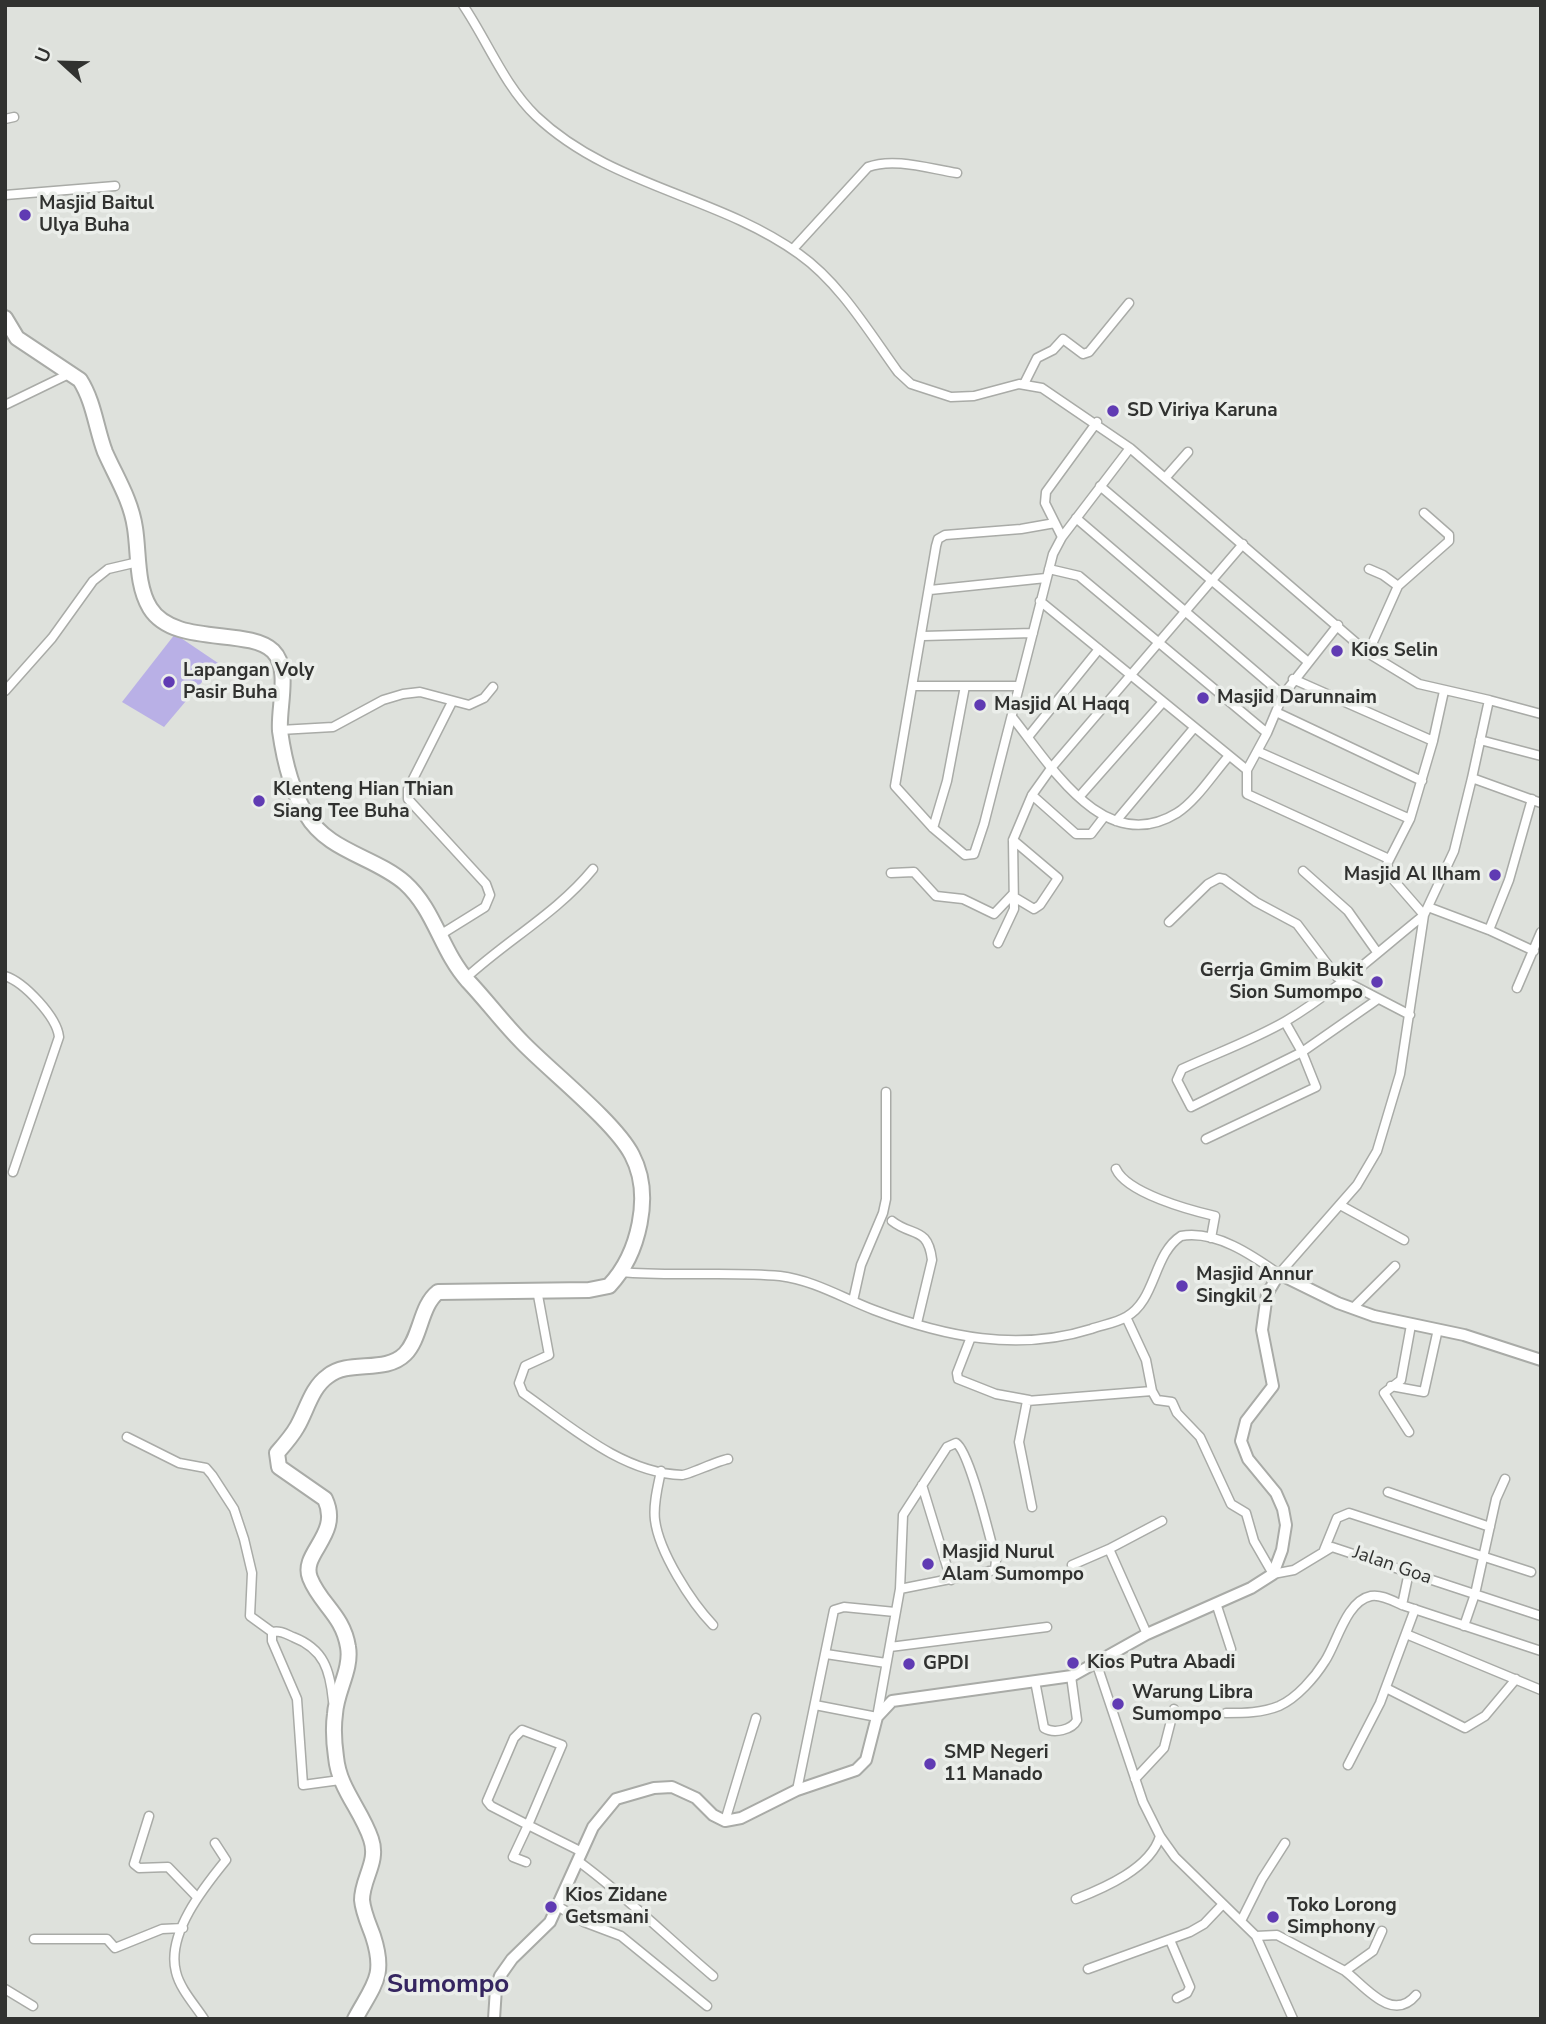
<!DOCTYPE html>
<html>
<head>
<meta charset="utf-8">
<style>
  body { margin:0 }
  #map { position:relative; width:1546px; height:2024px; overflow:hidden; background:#dee1dc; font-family:"Nunito Sans",sans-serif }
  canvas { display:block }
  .frame { position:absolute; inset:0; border:7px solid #313230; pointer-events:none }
  .north { position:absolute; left:28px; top:28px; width:70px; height:70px; -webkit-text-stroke:5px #ebeeea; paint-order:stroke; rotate:292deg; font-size:19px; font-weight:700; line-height:28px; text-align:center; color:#313230 }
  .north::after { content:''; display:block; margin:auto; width:24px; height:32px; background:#313230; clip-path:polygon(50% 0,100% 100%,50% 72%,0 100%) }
</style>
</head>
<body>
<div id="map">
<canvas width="1546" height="2024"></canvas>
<div class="frame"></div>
<div class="north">U</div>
</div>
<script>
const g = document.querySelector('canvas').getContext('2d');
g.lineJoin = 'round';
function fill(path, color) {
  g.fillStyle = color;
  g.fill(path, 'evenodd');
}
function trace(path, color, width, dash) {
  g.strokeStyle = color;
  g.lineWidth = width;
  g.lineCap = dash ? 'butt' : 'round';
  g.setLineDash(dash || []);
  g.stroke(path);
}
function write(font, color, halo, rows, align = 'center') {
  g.font = font + ' "Nunito Sans",sans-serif';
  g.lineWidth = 7;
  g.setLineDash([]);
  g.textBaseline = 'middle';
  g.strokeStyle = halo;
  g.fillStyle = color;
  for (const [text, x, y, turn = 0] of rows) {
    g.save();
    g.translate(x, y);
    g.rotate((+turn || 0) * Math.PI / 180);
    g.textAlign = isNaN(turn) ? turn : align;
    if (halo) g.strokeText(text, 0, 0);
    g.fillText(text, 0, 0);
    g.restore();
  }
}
const green = new Path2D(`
  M175,634L218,663L164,727L122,702Z`);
const street = new Path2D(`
  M463,5C488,42 504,85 536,116C611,187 717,195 799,254C840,283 869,332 898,372L911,384L951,397L974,396L1019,384L1042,388L1130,448L1368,653L1419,684L1489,700L1472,778
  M5,119L14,117
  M5,195L115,186
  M793,249L868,167C894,157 930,169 957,173
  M1024,384L1037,358L1053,350L1063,339L1083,354L1089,352L1129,303
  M5,405L71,373
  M1166,477L1188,452
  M1100,486L1307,661
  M1076,518L1283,695
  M1055,523L1021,529L945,535L938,539L936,546L895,786L933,828L965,855L974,854L984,824L1053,554L1062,537L1130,448
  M1062,537L1045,503L1046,492L1097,422
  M1049,569L1079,576L1267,733
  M1398,586L1449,541V535L1424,513
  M930,590L1046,578
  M1040,601L1247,770L1267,733L1283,695L1338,625
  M923,636L1033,633
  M1368,653L1398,586L1383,575L1369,569
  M1293,679L1433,741L1410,819L1387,864L1390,876L1424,915C1379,951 1336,991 1286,1021C1253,1040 1217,1053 1182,1069L1177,1080L1191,1107L1302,1052L1378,999
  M914,686H1019
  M5,691L52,638L93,581L108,569L138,562
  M1489,700L1541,714
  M1276,712L1422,781
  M1012,717C1050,764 1104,858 1177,813C1196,801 1213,774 1228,757
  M280,730L333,727L383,700L403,694L420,692L469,705L484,698L493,687
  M1028,737L1099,649
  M1480,740L1541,756
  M1433,741L1444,691
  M1259,752L1410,819
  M1247,770V794L1389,859
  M1032,795L1076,834H1091L1104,817
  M1079,797L1162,703
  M1116,821L1194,728
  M933,828L947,781L965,686
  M1013,840L1058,878L1040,905L1034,909L1014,897
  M1303,871L1348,911L1377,952
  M891,873L914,872L936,896L963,899L994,914L1013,894
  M1428,907L1489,930L1509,880L1532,799
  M1169,922L1208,884L1219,878L1224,879L1256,902L1297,924L1337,977L1410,1015
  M1489,930L1534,951
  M440,935L485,907L490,895L486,884L408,799V789L452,702
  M998,943L1014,909L1013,840L1032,795L1052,767L1243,544
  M5,976C24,982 57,1017 59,1037L13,1172
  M466,978C507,940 557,913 593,869
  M1517,988L1541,932
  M1206,1139L1316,1087L1302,1052L1285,1022
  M1116,1169C1127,1193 1189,1210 1215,1216L1211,1238
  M1340,1205L1404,1240
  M892,1221C912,1237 928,1226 932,1260L917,1323
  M621,1272C674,1277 728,1271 780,1276C813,1280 843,1298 874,1310C945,1337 1018,1352 1091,1329C1102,1325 1116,1323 1126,1317C1156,1301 1153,1254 1181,1236C1216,1230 1252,1255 1279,1274L1357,1185L1377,1151L1400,1074L1424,915L1454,851L1472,778L1541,803
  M537,1290L549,1355L525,1366L519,1383L523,1393C570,1426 622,1473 682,1475C688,1475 717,1461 728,1459
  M853,1301L861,1265L883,1213L886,1199V1092
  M1353,1308L1395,1266
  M971,1337L957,1373L958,1379L996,1394L1029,1400
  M1391,1386L1424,1392L1438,1329
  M1152,1391L1157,1400L1172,1402L1177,1413L1200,1437L1231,1504L1246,1513L1254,1541L1273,1574L1294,1570L1332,1547L1541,1616
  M1409,1432L1384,1393L1401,1380L1411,1325
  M127,1437L179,1463L206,1468L212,1475L234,1509L244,1539L252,1573L250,1616L272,1632
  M661,1471C658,1486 653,1504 655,1520C659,1552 691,1602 713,1625
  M922,1485L951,1580
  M1388,1492L1490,1527
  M1032,1507L1019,1442L1027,1401L1152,1391L1146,1360L1126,1317
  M1324,1550L1337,1518L1349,1513L1531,1572
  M1072,1565L1109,1549
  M1216,1603L1231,1649
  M1402,1605L1541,1651
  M1464,1626L1475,1594L1496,1499L1505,1479
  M1147,1634L1109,1549L1162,1521
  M1406,1634L1541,1690
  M890,1647L1047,1627
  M826,1654L886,1663
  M1096,1662L1143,1802L1160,1836L1175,1857L1256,1936L1293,2019
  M1035,1681L1044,1728C1054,1734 1072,1730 1077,1720L1071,1676
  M1386,1688L1465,1728L1485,1716L1516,1679
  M333,1701C330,1670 324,1649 293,1637C286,1634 280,1630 272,1632V1641L297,1699L303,1785L340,1780
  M815,1705L877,1717L900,1589L903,1515L947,1447L956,1443C970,1452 990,1539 996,1560L995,1570L900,1589
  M1226,1713C1244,1713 1262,1713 1279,1706C1297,1698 1315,1677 1325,1661C1337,1643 1346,1601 1371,1596C1381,1594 1393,1601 1402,1605L1409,1572
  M1348,1765L1380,1703L1415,1609
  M1135,1779L1164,1748L1174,1709
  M797,1790L834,1610L844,1607L895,1612
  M149,1816L134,1864L139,1868L168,1867L197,1897
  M725,1821L756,1718
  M578,1861C626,1896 668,1938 713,1976
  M526,1862L513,1857L528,1825L491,1806L487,1801L514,1738L522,1730L562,1745L528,1825L582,1852
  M1076,1899C1104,1888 1151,1868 1160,1836
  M559,1907L584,1922L621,1936L707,2006
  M1242,1919L1262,1879L1285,1843
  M1256,1936L1277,1935L1345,1971L1373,1951L1382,1931
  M34,1939H107L115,1948L162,1929L183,1928
  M1170,1940L1190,1987L1187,1993L1177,1998
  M1088,1969L1190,1932L1204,1924L1223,1904
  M1345,1971C1364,1985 1392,2024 1416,1995
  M5,1989L33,2006
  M204,2019C195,2005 180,1989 176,1972C166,1934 204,1887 226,1860L215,1843`);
const secondary = new Path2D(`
  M494,2019L496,1988L500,1976L512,1959L550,1922L593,1827L616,1799L654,1788L672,1787L696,1798L713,1815L725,1821L741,1818L797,1790L856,1770L866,1760L877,1717L892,1701L1072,1676L1147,1634L1251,1588L1273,1574L1282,1550L1286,1525L1283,1509L1276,1493L1248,1459L1241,1441L1246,1421L1273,1386L1262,1330L1267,1294L1279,1274L1338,1303L1374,1316L1464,1335L1541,1360`);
const highway = new Path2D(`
  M5,318L17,338L80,380C94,402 96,428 105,452C116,477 131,500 135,528C139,553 136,585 150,608C174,647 248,627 273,651C291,669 278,707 280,731C284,759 291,790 306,814C328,852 374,856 405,883C435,910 441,951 468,981C487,1001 503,1023 522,1042C550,1071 615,1122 632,1155C653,1195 639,1254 609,1286L589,1290L438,1292C420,1306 421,1338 405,1354C385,1374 349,1359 328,1376C311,1388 307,1410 297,1427C292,1436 284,1445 277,1453L279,1467L325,1499C342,1535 300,1553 310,1578C320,1604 343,1615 348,1647C352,1669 336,1692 335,1714C333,1728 334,1743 336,1757C339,1789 361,1809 371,1839C379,1862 362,1878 362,1900C363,1912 369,1925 373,1936C386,1976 374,1984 355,2019`);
const markers = [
  [25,215,7,"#603bb3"],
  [1113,411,7,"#603bb3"],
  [1337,651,7,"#603bb3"],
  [169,682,7,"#603bb3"],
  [1203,698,7,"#603bb3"],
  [980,705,7,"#603bb3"],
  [259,801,7,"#603bb3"],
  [1495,875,7,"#603bb3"],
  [1377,982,7,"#603bb3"],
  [1182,1286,7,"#603bb3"],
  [928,1564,7,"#603bb3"],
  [1073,1663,7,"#603bb3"],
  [909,1664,7,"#603bb3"],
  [1118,1704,7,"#603bb3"],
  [930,1764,7,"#603bb3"],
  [551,1907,7,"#603bb3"],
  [1273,1917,7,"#603bb3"]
];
const poiNames = [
  ["Masjid Baitul",39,204],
  ["Ulya Buha",39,226],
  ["SD Viriya Karuna",1127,411],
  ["Kios Selin",1351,651],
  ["Lapangan Voly",183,671],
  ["Pasir Buha",183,693],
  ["Masjid Darunnaim",1217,698],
  ["Masjid Al Haqq",994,705],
  ["Klenteng Hian Thian",273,790],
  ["Siang Tee Buha",273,812],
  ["Masjid Al Ilham",1481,875,"right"],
  ["Gerrja Gmim Bukit",1363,971,"right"],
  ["Sion Sumompo",1363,993,"right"],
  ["Masjid Annur",1196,1275],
  ["Singkil 2",1196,1297],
  ["Masjid Nurul",942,1553],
  ["Alam Sumompo",942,1575],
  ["Kios Putra Abadi",1087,1663],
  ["GPDI",923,1664],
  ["Warung Libra",1132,1693],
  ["Sumompo",1132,1715],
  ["SMP Negeri",944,1753],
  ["11 Manado",944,1775],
  ["Kios Zidane",565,1896],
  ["Getsmani",565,1918],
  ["Toko Lorong",1287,1906],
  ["Simphony",1287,1928]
];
const streetNames = [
  ["Jalan Goa",1392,1566,19]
];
const districtNames = [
  ["Sumompo",448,1986]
];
fill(green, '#b9b0e6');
trace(street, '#a9aba7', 11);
trace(secondary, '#a9aba7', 14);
trace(highway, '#a9aba7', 18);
trace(street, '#fff', 8);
trace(secondary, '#fff', 10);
trace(highway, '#fff', 14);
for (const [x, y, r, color] of markers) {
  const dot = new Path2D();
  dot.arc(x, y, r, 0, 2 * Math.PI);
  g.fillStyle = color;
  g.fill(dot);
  trace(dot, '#ebeeea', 2.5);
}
write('bold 19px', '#313230', '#ebeeea', poiNames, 'left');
write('19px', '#313230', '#ebeeea', streetNames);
write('bold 26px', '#352560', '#ebeeea', districtNames);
</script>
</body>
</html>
